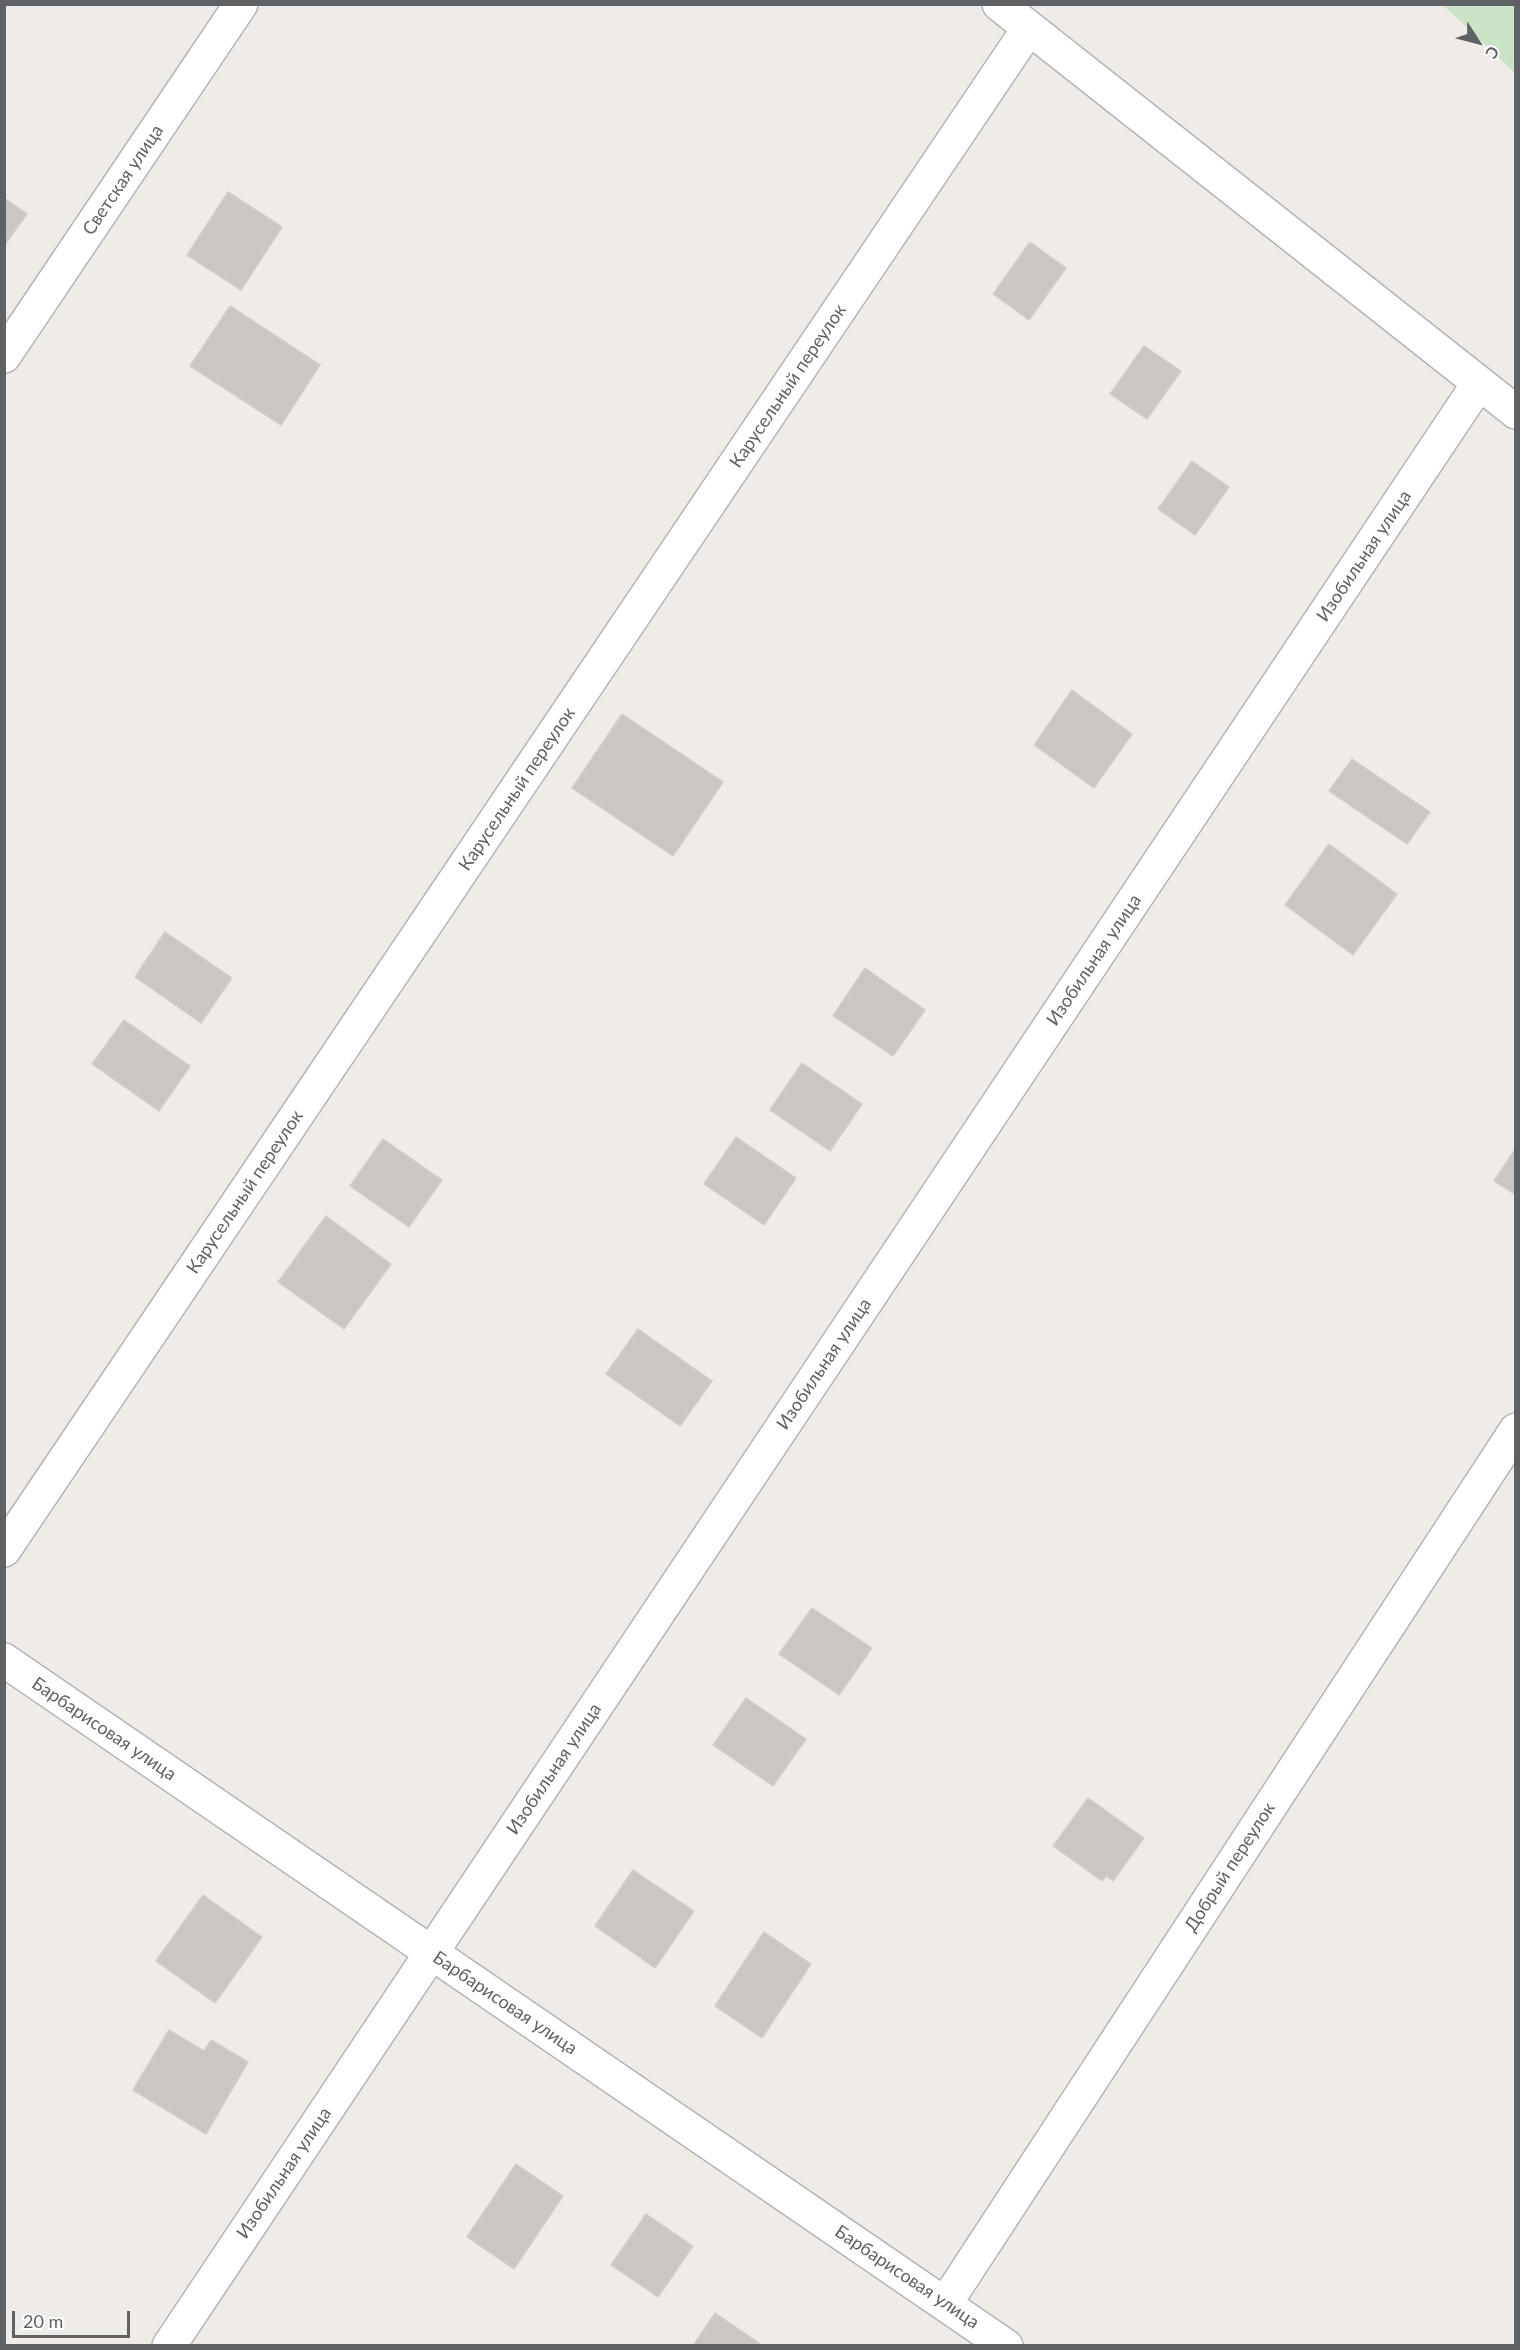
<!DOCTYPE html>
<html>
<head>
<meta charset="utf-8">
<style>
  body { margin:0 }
  #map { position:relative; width:1520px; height:2350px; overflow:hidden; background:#efece7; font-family:Lato,sans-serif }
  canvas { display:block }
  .frame { position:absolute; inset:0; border:6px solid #5e6265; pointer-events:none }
  .north { position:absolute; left:1448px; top:12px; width:60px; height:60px; -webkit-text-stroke:4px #fff; paint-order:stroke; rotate:126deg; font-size:16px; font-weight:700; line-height:24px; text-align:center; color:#5e6265 }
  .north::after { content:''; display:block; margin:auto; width:21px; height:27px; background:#5e6265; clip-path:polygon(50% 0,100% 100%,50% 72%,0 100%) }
  .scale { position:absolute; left:12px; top:2311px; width:118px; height:27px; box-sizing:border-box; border:3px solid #5e6265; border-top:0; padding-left:8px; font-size:18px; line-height:21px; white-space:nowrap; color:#5e6265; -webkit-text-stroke:4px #fff; paint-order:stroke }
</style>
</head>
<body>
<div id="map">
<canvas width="1520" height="2350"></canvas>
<div class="frame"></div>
<div class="north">С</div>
<div class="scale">20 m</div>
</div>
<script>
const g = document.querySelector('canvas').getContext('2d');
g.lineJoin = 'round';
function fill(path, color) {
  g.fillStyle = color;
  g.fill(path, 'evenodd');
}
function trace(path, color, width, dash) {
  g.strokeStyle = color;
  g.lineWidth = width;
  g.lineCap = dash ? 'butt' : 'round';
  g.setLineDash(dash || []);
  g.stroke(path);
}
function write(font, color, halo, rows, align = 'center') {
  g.font = font + ' Lato,sans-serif';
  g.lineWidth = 6;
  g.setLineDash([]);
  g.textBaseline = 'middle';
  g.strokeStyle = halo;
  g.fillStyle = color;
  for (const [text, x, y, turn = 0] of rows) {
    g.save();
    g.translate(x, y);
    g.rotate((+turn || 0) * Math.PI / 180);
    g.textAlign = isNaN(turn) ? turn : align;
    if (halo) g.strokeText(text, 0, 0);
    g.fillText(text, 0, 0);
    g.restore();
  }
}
const green = new Path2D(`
  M1443,5H1515V73Z`);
const building = new Path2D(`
  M228,192L282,227L241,290L187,255Z
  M4,198L27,214L4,246Z
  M1030,242L1066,268L1029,320L993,294Z
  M230,306L320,365L281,425L190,366Z
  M1144,346L1181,371L1147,419L1110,394Z
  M1192,461L1229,487L1195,535L1158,509Z
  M1072,690L1132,734L1094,788L1034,745Z
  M622,714L723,782L673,856L572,788Z
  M1352,759L1430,812L1407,844L1329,791Z
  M1329,844L1397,894L1353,955L1285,905Z
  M165,932L232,978L201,1023L135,977Z
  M865,968L925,1010L893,1056L833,1016Z
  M124,1020L190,1066L159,1111L92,1064Z
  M802,1063L862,1104L830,1151L770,1110Z
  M736,1137L796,1178L764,1225L704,1184Z
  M383,1139L442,1180L409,1227L350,1186Z
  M1516,1148V1195L1494,1181Z
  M326,1216L391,1264L344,1329L278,1282Z
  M638,1329L712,1381L680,1426L606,1374Z
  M812,1608L872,1648L839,1695L779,1654Z
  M746,1698L806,1739L773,1786L713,1745Z
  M1088,1798L1144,1838L1113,1881L1106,1876L1102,1881L1053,1846Z
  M633,1870L694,1911L655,1968L595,1926Z
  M203,1895L262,1937L215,2003L156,1961Z
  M764,1932L811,1964L762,2038L715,2006Z
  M169,2030L204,2051L211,2040L248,2062L206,2134L133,2090Z
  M516,2164L563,2196L514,2269L467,2237Z
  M646,2214L693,2246L658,2297L611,2265Z
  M715,2313L762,2345L761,2346H693Z`);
const street = new Path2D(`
  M999,4L1516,412
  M4,356L241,4
  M4,1550L1029,28
  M4,1660L1006,2346
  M945,2304L1516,1430
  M169,2346L1479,383`);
const streetNames = [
  ["Светская улица",123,180,-56],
  ["Карусельный переулок",788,386,-56],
  ["Изобильная улица",1364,556,-56],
  ["Карусельный переулок",517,789,-56],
  ["Изобильная улица",1094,960,-56],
  ["Карусельный переулок",245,1192,-56],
  ["Изобильная улица",824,1364,-56],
  ["Барбарисовая улица",104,1729,34],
  ["Изобильная улица",554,1769,-56],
  ["Добрый переулок",1230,1867,-57],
  ["Барбарисовая улица",505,2003,34],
  ["Изобильная улица",284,2173,-56],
  ["Барбарисовая улица",907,2277,34]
];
fill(green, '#cae3c6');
fill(building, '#cac7c3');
trace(building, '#d3cdc6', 1.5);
trace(street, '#b2b4b7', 36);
trace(street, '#fff', 33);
write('18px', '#5e6265', '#fff', streetNames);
</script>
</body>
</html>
